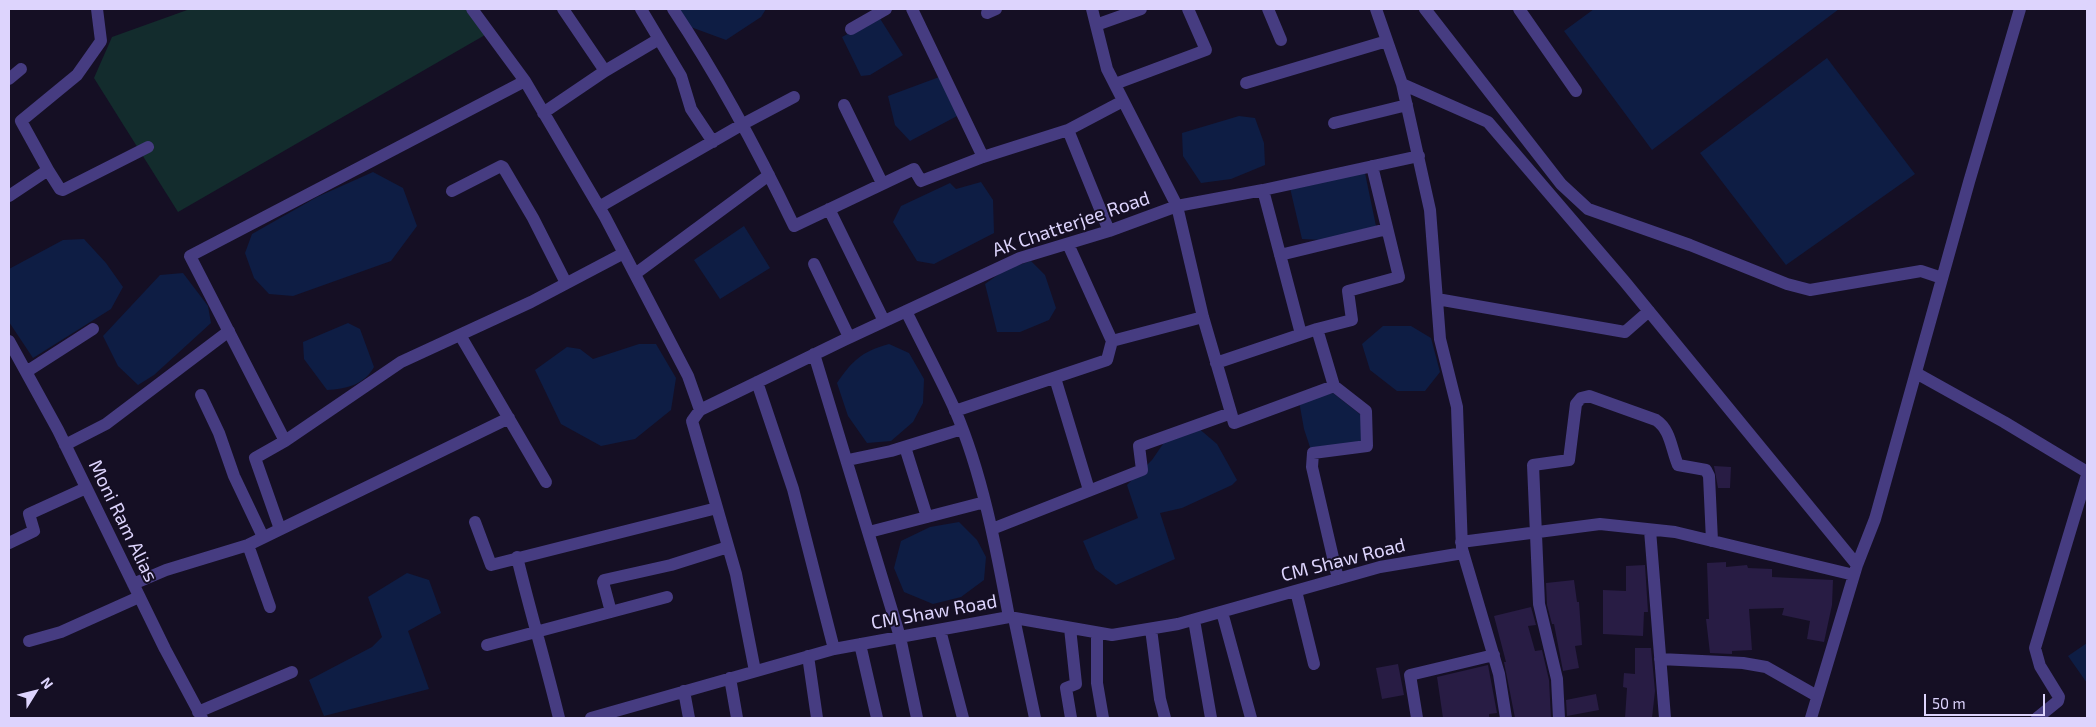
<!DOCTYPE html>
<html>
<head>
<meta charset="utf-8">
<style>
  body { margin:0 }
  #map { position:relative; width:2096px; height:727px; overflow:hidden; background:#150f24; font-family:"Exo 2",sans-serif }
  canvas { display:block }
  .frame { position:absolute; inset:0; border:10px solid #ddd4fd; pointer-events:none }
  .north { position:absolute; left:10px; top:667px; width:50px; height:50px; -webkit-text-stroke:4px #150f24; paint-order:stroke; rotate:54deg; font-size:14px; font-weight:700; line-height:20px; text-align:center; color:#ddd4fd }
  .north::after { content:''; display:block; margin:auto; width:18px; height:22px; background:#ddd4fd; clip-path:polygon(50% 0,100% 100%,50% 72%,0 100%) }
  .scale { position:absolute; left:1924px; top:694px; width:121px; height:22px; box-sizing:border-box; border:2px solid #ddd4fd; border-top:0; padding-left:6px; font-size:15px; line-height:18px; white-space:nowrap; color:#ddd4fd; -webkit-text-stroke:4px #150f24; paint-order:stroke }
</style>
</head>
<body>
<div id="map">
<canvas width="2096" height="727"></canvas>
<div class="frame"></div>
<div class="north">N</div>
<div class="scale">50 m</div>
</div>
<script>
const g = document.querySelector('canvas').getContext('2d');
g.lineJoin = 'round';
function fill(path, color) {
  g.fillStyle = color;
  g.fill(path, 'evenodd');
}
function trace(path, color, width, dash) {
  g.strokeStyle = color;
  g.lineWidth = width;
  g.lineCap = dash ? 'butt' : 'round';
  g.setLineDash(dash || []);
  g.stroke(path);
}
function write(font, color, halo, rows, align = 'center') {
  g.font = font + ' "Exo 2",sans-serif';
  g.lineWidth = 4;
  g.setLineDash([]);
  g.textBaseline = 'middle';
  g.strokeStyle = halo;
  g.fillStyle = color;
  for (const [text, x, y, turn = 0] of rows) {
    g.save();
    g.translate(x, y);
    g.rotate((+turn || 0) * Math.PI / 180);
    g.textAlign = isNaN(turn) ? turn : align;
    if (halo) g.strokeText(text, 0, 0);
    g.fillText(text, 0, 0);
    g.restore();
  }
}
const green = new Path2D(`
  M190,9H467L485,35L178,212L94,78L112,37Z`);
const water = new Path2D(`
  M678,9H766L761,17L726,40L688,26Z
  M1594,9H1839L1652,150L1564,31Z
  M879,17L903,55L870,75L861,76L842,37Z
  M1827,58L1915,174L1786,265L1700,153Z
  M942,76L959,115L910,141L895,125L888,96Z
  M1239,116L1255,118L1264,143L1265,165L1231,179L1201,183L1183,156L1182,133Z
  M373,172L403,188L417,226L391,261L293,296L269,294L254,278L245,253L252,234L317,197Z
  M1365,173L1376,226L1322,240L1302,239L1290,188Z
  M981,182L993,200L994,233L934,264L917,261L893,222L901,206L950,183L956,189Z
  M744,226L770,268L720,299L694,260Z
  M84,239L106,263L123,287L111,309L33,358L9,322V269L63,240Z
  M1031,261L1045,275L1056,308L1049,320L1020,332H997L985,284L1006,269Z
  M183,273L208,306L211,323L154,375L138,385L118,366L103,336L160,275Z
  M348,323L360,329L374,367C364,385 346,389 327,390L304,359L303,342Z
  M1383,326H1411L1431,338L1440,372L1425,391H1397L1370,370L1362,344Z
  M639,344H656L676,378L671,410L635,439L601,446L561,424L535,370L567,347L580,349L593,359Z
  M889,344L909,353L924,379L923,403L913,422L891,441L867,443L848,416L837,383C853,360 861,352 889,344Z
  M1333,393L1361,415L1362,441L1311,450L1304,429L1299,401Z
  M1197,427L1217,444L1237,480L1232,485L1182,508L1160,513L1175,559L1116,585L1095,569L1083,541L1138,518L1127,485L1152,460L1165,441Z
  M959,522L977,540L986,557L984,580L961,597L933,604L904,592L894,568L901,541L930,527Z
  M407,573L429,580L441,613L408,631L429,689L324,716L309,680L372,647L382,637L368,597Z
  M2087,643V683L2068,656Z`);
const building = new Path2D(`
  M1714,466L1731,467L1730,488H1718Z
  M1726,562V567L1747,565L1748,568L1772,569V577L1833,580L1832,605L1824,642L1807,639L1810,621L1782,615L1784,608L1749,609L1752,650L1732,651V654L1710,653L1706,619H1709L1707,563Z
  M1645,565L1648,612H1644L1643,636L1603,634V590L1626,591V566Z
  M1574,580L1577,602H1579L1582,645L1575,646L1579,668L1563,671L1554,624H1552L1547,605L1546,583Z
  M1531,607L1536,625L1528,626L1535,651L1542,650L1549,680L1551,718H1515L1504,662H1506L1494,616Z
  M1635,648H1651L1655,691L1652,718H1625L1627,688L1623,687L1624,673L1635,674Z
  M1398,664L1404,695L1382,699L1376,668Z
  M1488,665L1497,713L1489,714V718H1443L1437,677Z
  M1596,694L1599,710L1567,716L1566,700Z`);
const minor = new Path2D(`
  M472,9L525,81L605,217L688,376L700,410L692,421L736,574L755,671
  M563,9L605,71
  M641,9L681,76L691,109L713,142
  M673,9C719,78 758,151 794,226L914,169L921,181L983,157L1068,130L1123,101
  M912,9L983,157
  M1092,9L1107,69L1177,206L1203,317L1234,423L1334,386L1366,411L1367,446L1313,453L1312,467L1338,579
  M1268,9L1281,40
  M1376,9L1402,84L1430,210L1440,339L1457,407L1462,549L1499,674L1506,718
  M1425,9L1561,184L1588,209L1690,245L1787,284L1810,290L1921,271L1942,278
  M1519,9L1576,91
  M987,13L996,9
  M1096,25L1141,9
  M851,29L886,9
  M9,79L21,69
  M1246,83L1387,41
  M1115,84L1206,50L1188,9
  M1402,84L1488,122L1625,282L1857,565L1811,718
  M844,105L882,183
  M543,113L605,71L659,39
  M1334,123L1407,105
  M1068,130L1109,231
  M48,170L60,189L63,190L148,147
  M1263,190L1301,334
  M452,191L501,166L503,167L533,218L566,283
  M9,196L48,170L21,121L77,75L101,41L97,9
  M599,207L743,124L794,97
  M829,209L884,321
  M1068,244L1112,341
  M1280,255L1387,229
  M814,264L849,337
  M635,274L769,175
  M1437,299L1625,332L1649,311
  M906,311C922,344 940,377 955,410C983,476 996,548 1009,617
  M1317,329L1334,386
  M460,335L546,482
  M9,341L58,430L165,649L202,718
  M814,354L900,637L917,718
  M1216,363L1317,329L1352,320L1348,291L1399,277L1372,166
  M26,372L93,329
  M1916,373L2004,422L2087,472
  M1055,378L1089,490
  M757,382L793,489L834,649
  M201,395L219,433L234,476L263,537
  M700,410L844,340L1020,258L1109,231L1177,206L1263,190L1419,156
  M955,411L1107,360L1112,341L1203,317
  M285,441L190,256L525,81
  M65,445L106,424L229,331
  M905,447L927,517
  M848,460L891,451L962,429
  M475,522L491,565L717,508
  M280,529L255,458L285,441L401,362L531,302L624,253
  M992,529L1142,470L1139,446L1231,413
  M1650,530L1665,718
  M869,532L985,502
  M1461,542L1600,524L1675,532L1854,575
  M9,543L34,531L29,514L86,488
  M248,545L270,607
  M517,557C530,611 546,664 559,718
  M1857,565L1875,519L1969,182L2020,9
  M133,584L166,570L248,545L509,418
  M1296,591L1314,664
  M611,612L603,582L604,580L671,565L728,547
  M1222,612L1251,718
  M1014,618L1035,718
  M1194,620L1211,718
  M1070,628L1076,684L1066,688L1071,718
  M1151,629L1160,699L1165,718
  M940,630L963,718
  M1097,633V683L1103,718
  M29,641L61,632L139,597
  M860,644L877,718
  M487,645L667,597
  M808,656L817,718
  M1660,659L1743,663L1766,667L1817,696
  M730,678L737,718
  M684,691L689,718
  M198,712L292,672
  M591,718L834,649L1009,617L1112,635L1178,624L1380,567L1463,553
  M1417,718L1410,675L1494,655
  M1559,718L1557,679L1539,604L1533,465L1569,460L1576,404L1581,398L1589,396L1656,420C1671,430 1671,449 1678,465L1706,470L1709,476L1712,541
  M2037,718L2058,701L2059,697L2040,666L2035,648L2087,475`);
const streetNames = [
  ["AK Chatterjee Road",1071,224,-19],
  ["Moni Ram Alias",123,521,64],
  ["CM Shaw Road",1343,560,-14],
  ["CM Shaw Road",934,612,-10]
];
fill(green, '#132c2d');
fill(water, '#0e1d44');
fill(building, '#281c44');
trace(minor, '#463c81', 12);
write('19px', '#ddd4fd', '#150f24', streetNames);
</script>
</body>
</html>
